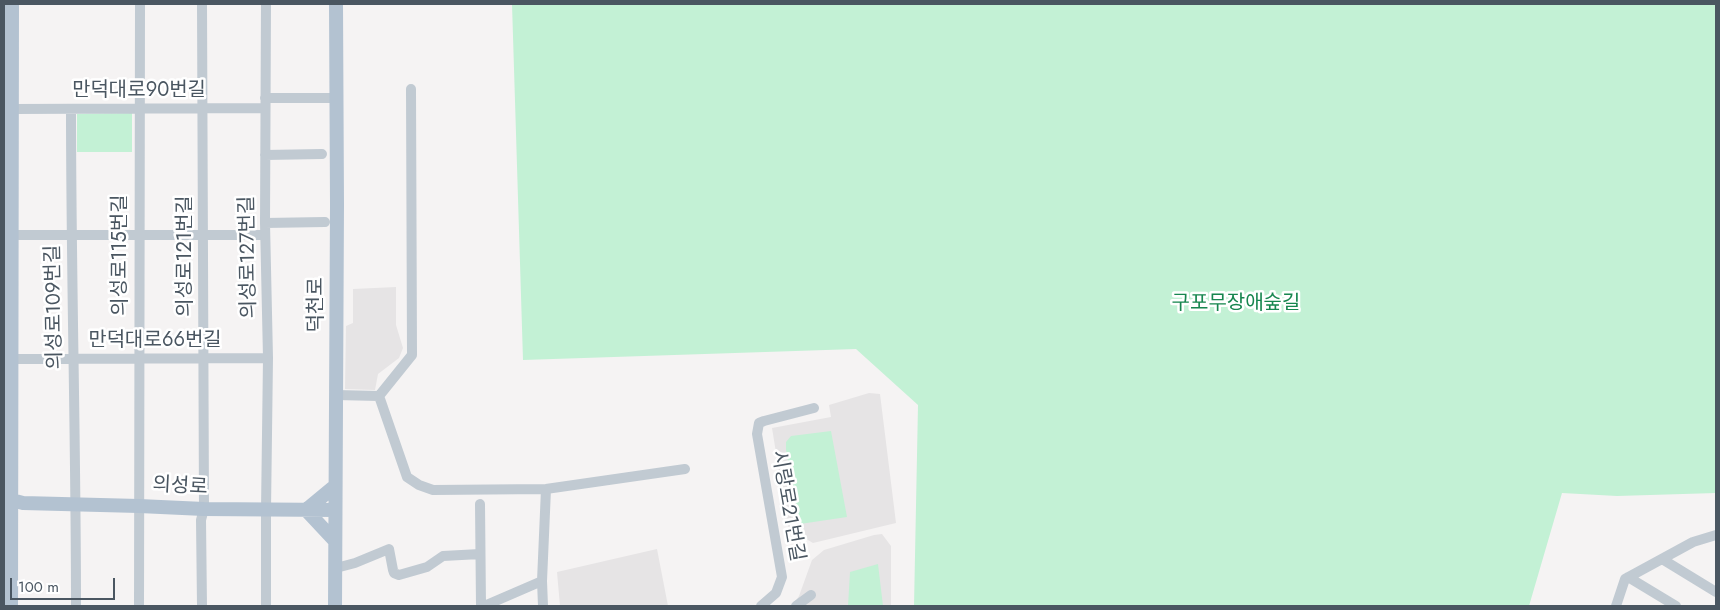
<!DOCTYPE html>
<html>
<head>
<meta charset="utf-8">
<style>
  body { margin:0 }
  #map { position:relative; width:1720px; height:610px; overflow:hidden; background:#f5f3f3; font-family:Jost,sans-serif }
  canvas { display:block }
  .frame { position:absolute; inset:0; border:5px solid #4a5661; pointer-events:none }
  .scale { position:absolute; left:10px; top:578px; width:105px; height:22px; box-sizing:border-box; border:2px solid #4a5661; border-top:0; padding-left:6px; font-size:15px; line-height:18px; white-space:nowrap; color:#4a5661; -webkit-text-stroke:4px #fff; paint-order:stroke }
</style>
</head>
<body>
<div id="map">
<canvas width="1720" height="610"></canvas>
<div class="frame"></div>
<div class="scale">100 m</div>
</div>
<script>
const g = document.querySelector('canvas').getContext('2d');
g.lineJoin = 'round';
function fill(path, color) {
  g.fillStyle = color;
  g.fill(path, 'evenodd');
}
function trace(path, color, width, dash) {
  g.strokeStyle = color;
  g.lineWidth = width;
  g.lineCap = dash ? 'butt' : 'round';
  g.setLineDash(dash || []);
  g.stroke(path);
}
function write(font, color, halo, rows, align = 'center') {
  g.font = font + ' Jost,"Noto Sans KR",sans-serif';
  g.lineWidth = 5;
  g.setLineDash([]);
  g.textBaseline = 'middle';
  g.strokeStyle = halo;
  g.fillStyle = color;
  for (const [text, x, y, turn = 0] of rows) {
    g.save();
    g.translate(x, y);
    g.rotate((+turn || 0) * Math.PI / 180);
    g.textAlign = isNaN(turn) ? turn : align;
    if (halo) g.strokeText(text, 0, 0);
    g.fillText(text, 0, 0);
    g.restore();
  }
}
const education = new Path2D(`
  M396,287V325L403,348L399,358L378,374L375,390L345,389L346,326L353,323V289Z
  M869,393L880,394L896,523L813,543L794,532L788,526L772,428L831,417L829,405Z
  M882,534L891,546V606H792L799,596L812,560L824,550L874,535Z
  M657,549L668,606H560L557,572Z`);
const green = new Path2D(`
  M512,4H1716V493L1617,496L1562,493L1529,606H914L918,405L856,349L523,360Z
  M132,113V152H77V114Z
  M831,431L847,517L800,524L786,450V442L791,436Z
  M878,564L883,606H848L850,572Z`);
const minor = new Path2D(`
  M202,4L204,509L201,520L202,606
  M265,98H337
  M13,109L265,108
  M71,109C71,275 76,440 76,606
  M265,155L322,154
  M265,223L325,222
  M12,235H265
  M11,359L268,358
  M336,395L379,396L407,477L419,485L433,490L546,489L685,469
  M379,396L412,355L411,89
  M480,504L481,606
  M1662,559L1716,592
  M336,568L355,563L389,549L393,570L394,573L399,575L427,567L443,556L480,554
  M1628,577L1676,606
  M139,606L140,4
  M266,606V510L268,358L265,223L266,4
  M484,606L542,581
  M543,606L542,581L546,489
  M761,606L776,593L782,577L757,434L759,423L764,421L814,408
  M796,606L811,595
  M1616,606L1625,579L1693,542L1716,535`);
const major = new Path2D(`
  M335,486L306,510L335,541
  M4,498L23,503L139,506L204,509L335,510
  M11,606L12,4
  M335,606L337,205L336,4`);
const streetNames = [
  ["만덕대로90번길",139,91],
  ["의성로115번길",121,255,-90],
  ["의성로121번길",186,256,-90],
  ["의성로127번길",249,257,-91],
  ["덕천로",317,305,-90],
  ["의성로109번길",55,307,-91],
  ["만덕대로66번길",155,341],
  ["의성로",180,487,3],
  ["시랑로21번길",787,506,80]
];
const parkNames = [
  ["구포무장애숲길",1236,304]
];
fill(education, '#e6e4e5');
fill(green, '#c3f1d5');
trace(minor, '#c1cad2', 10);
trace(major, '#b3c2d1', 14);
write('20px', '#4a5661', '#fff', streetNames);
write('20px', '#17864f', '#fff', parkNames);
</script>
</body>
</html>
